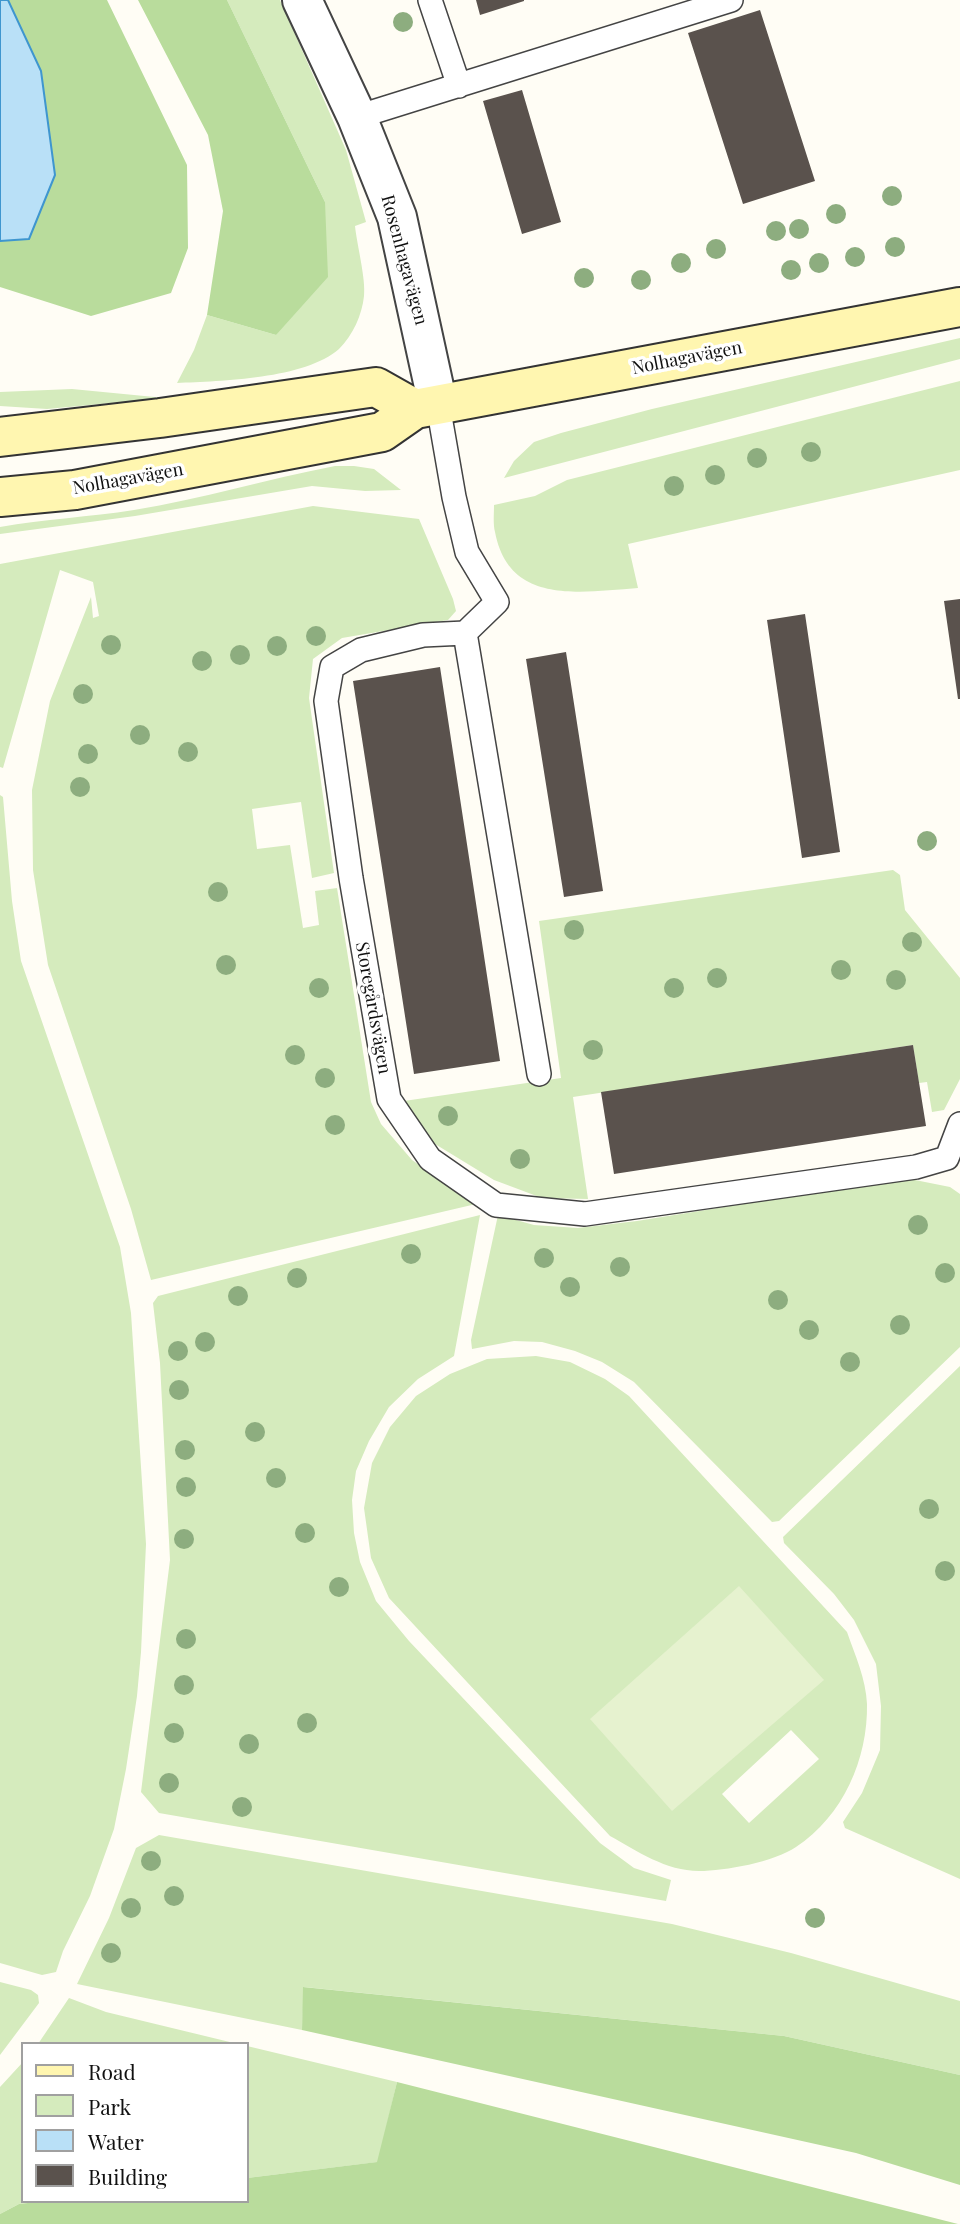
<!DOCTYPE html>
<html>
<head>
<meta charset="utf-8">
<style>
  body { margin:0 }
  #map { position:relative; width:960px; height:2224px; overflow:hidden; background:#fffdf5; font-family:"Playfair Display",serif }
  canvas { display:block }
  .legend { position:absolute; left:21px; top:2042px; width:228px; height:161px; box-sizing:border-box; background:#fff; border:2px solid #a0a0a0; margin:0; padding:9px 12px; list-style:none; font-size:21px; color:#111 }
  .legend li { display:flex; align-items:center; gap:14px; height:35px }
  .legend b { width:35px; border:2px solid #a0a0a0 }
</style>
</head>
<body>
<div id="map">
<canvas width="960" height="2224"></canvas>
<ul class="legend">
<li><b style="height:9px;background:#fff6b0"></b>Road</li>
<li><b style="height:19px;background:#d5ebbd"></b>Park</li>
<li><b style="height:19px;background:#b9e0f7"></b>Water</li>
<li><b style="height:19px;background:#5a524d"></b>Building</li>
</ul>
</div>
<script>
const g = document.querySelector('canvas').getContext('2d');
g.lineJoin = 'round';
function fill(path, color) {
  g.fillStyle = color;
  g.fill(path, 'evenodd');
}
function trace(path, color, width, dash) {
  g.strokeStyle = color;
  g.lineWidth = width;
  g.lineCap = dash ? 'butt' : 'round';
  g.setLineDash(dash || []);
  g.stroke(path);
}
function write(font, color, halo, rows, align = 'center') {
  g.font = font + ' "Playfair Display",serif';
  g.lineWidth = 7;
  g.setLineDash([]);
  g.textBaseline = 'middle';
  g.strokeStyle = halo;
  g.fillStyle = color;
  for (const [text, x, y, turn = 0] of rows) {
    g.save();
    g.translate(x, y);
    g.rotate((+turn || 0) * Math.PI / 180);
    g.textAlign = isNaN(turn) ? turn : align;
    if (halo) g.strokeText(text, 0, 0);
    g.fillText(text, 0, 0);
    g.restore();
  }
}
const green = new Path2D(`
  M227,0H280L346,150L366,222L355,226C357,245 366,279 364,296C362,315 353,335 339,349C305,379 221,381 177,383L194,350L207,315L276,335L325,202Z
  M960,338V359L504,478L514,461L534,442L561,433L652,409Z
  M960,381V470L628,544L638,588C581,592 509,606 495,532C493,524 494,514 494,505L535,496L567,480Z
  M72,389L165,398L47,409L0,406V392Z
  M335,466H354L374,469L401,490L365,491L312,486L135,516L0,534V527C44,519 90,517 134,510C202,499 267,479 335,466Z
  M313,506L419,519L453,599L456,611L448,620L342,638L313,659L309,698L334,873L312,878L301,802L252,809L257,849L290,845L303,928L319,925L315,891L337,888L371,1102L381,1124L412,1160L476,1204L151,1280L131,1209L48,965L33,870L32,790L50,701L91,597L93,618L99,616L93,582L60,570L3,768L0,767V564Z
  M0,795L3,797L12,901L21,961L120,1247L131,1313L146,1544L141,1652L137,1696L126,1769L114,1829L90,1896L63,1951L56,1972L42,1975L0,1963Z
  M893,870L900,875L905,910L960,978V1079L944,1110L932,1112L927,1082L919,1083L913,1045L573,1097L588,1199L542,1198L494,1180L435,1144L404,1101L561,1078L539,921Z
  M905,1178L950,1187L960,1194V1347L779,1521L772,1522L634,1382L602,1362L575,1351L542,1342L514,1341L472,1349L471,1340L498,1215L534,1225L578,1228L637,1221Z
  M480,1215L454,1356L418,1379L389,1407L369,1441L356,1471L352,1500L354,1533L360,1562L376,1601L409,1641L600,1843L634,1868L671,1880L666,1901L159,1813L141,1792L170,1560L160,1363L153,1303L158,1296Z
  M536,1356L570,1362L605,1379L629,1396L847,1632C855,1655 866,1679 867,1704C868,1759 843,1816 796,1847C774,1862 725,1871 699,1871C666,1871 637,1851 610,1836L389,1598L371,1558L364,1508L372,1463L390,1427L416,1396L450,1374L487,1359ZM791,1730L819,1759L749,1823L722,1794Z
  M960,1366V1879L845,1828L843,1822L862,1793L880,1750L881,1706L876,1664L854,1620L834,1594L784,1543L783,1537Z
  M159,1835L672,1924L791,1953L960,2001V2075L784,2036L304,1987L302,2030L77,1984L109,1918L136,1848Z
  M0,1982L31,1990L38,1995L39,2003L0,2055Z
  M69,1998L106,2012L238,2044H38Z
  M247,2046L397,2082L378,2162L247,2178Z
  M23,2062V2201H45L19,2204L0,2214V2087Z`);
const forest = new Path2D(`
  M8,0H107L187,165L188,248L171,293L91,316L0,287V241L29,239L41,71Z
  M138,0H227L325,202L328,277L276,335L207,315L223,211L208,135Z
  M303,1987L784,2036L960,2075V2185L856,2153L302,2030Z
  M397,2082L958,2224H0V2214L19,2204L45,2201H247V2178L377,2162Z`);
const pitch = new Path2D(`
  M739,1586L824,1680L672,1811L590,1719Z`);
const water = new Path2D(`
  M0,0H8L41,71L55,175L29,239L0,241Z`);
const building = new Path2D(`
  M476,0H524V1L480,15Z
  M760,10L815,181L743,204L688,33Z
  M522,90L561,222L522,234L483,101Z
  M960,599V699H958L944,601Z
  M805,614L840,852L802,858L767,620Z
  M566,652L603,891L564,897L526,659Z
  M440,667L500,1061L414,1074L353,681Z
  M913,1045L926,1126L614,1174L601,1092Z`);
const lane = new Path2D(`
  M430,0L459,86
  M357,117L731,0
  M438,405L454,497L467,552L497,602L465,633L423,635L361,650L332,667L326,701L351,878L389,1099L430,1159L496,1205L585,1214L916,1167L947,1158L960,1124
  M465,633L539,1074`);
const street = new Path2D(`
  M302,0L357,117L397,217L438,405`);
const secondary = new Path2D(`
  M0,437L160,418L376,387L415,409
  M0,497L75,490L382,432L415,409L960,307`);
const trees = [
  [403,22],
  [892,196],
  [836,214],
  [799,229],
  [776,231],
  [895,247],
  [716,249],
  [855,257],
  [681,263],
  [819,263],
  [791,270],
  [584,278],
  [641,280],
  [811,452],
  [757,458],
  [715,475],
  [674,486],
  [316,636],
  [111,645],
  [277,646],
  [240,655],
  [202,661],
  [83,694],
  [140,735],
  [188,752],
  [88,754],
  [80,787],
  [927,841],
  [218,892],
  [574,930],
  [912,942],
  [226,965],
  [841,970],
  [717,978],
  [896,980],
  [319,988],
  [674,988],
  [593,1050],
  [295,1055],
  [325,1078],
  [448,1116],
  [335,1125],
  [520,1159],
  [918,1225],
  [411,1254],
  [544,1258],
  [620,1267],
  [945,1273],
  [297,1278],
  [570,1287],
  [238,1296],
  [778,1300],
  [900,1325],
  [809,1330],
  [205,1342],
  [178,1351],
  [850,1362],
  [179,1390],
  [255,1432],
  [185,1450],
  [276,1478],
  [186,1487],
  [929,1509],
  [305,1533],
  [184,1539],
  [945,1571],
  [339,1587],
  [186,1639],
  [184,1685],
  [307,1723],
  [174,1733],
  [249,1744],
  [169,1783],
  [242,1807],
  [151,1861],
  [174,1896],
  [131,1908],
  [815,1918],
  [111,1953]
];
const streetNames = [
  ["Rosenhagavägen",404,260,75],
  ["Nolhagavägen",687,358,-11],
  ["Nolhagavägen",128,479,-10],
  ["Storegårdsvägen",373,1008,80]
];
fill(green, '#d5ebbd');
fill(forest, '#b9dc9c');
fill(pitch, '#e6f2cf');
fill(water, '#b9e0f7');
trace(water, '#3f96cf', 2);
fill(building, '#5a524d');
trace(lane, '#444', 26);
trace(street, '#444', 42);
trace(secondary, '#333', 42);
trace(lane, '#fff', 23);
trace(street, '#fff', 38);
trace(secondary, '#fff6b0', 38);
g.fillStyle = '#8dad7f';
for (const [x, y] of trees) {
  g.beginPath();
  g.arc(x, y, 10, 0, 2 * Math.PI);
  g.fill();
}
write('18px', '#111', '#fff', streetNames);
</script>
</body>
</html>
